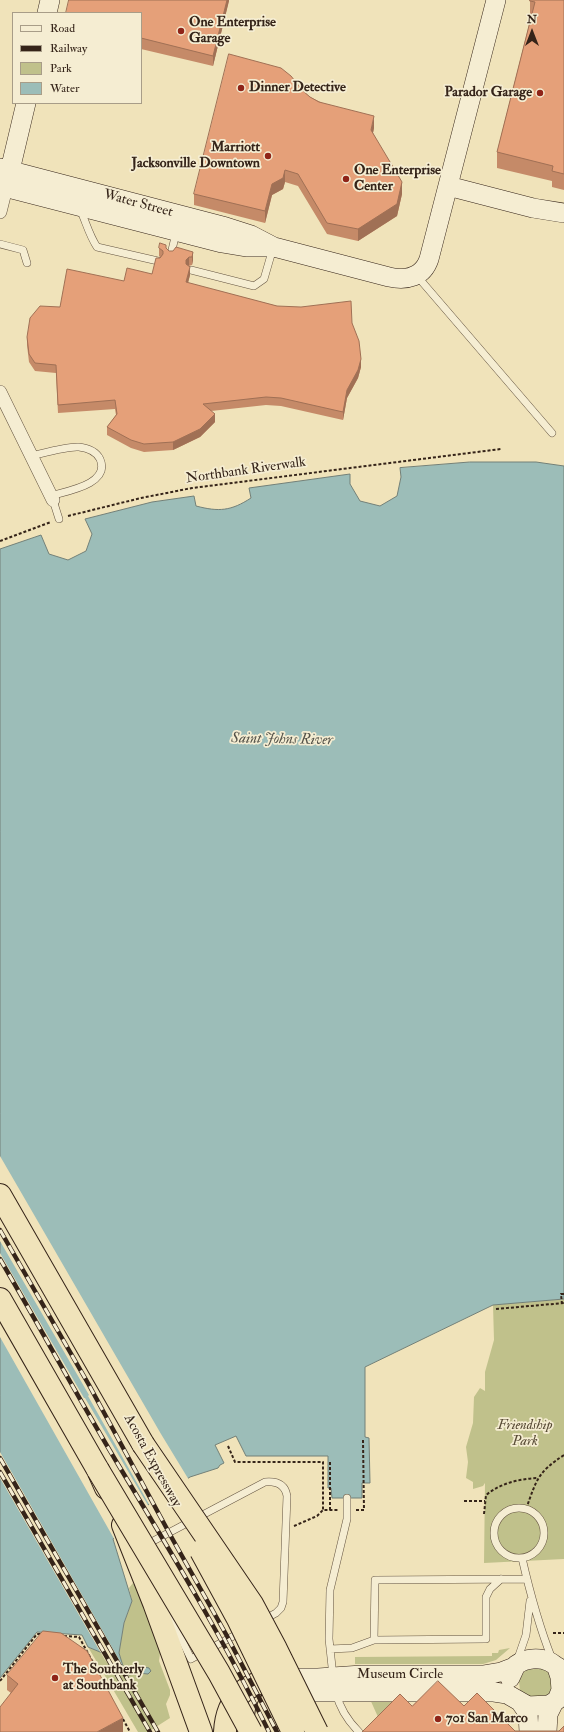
<!DOCTYPE html>
<html>
<head>
<meta charset="utf-8">
<style>
  body { margin:0 }
  #map { position:relative; width:564px; height:1732px; overflow:hidden; background:#f0e3ba; font-family:"IM FELL Double Pica",serif }
  canvas { display:block }
  .legend { position:absolute; left:12px; top:12px; width:130px; height:92px; box-sizing:border-box; background:#f5edd2; border:1px solid #a89d88; margin:0; padding:5px 7px; list-style:none; font-size:12px; color:#352419 }
  .legend li { display:flex; align-items:center; gap:8px; height:20px }
  .legend b { width:20px; border:1px solid #a89d88 }
  .north { position:absolute; left:512px; top:12px; width:40px; height:40px; -webkit-text-stroke:3px #f5edd2; paint-order:stroke; rotate:0deg; font-size:11px; font-weight:700; line-height:16px; text-align:center; color:#352419 }
  .north::after { content:''; display:block; margin:auto; width:14px; height:18px; background:#352419; clip-path:polygon(50% 0,100% 100%,50% 72%,0 100%) }
</style>
</head>
<body>
<div id="map">
<canvas width="564" height="1732"></canvas>
<ul class="legend">
<li><b style="height:5px;background:#f5edd2"></b>Road</li>
<li><b style="height:5px;background:#352419"></b>Railway</li>
<li><b style="height:11px;background:#c0c18b"></b>Park</li>
<li><b style="height:11px;background:#9cbdb8"></b>Water</li>
</ul>
<div class="north">N</div>
</div>
<script>
const g = document.querySelector('canvas').getContext('2d');
g.lineJoin = 'round';
function fill(path, color) {
  g.fillStyle = color;
  g.fill(path, 'evenodd');
}
function trace(path, color, width, dash) {
  g.strokeStyle = color;
  g.lineWidth = width;
  g.lineCap = dash ? 'butt' : 'round';
  g.setLineDash(dash || []);
  g.stroke(path);
}
function write(font, color, halo, rows, align = 'center') {
  g.font = font + ' "IM FELL Double Pica",serif';
  g.lineWidth = 3.5;
  g.setLineDash([]);
  g.textBaseline = 'middle';
  g.strokeStyle = halo;
  g.fillStyle = color;
  for (const [text, x, y, turn = 0] of rows) {
    g.save();
    g.translate(x, y);
    g.rotate((+turn || 0) * Math.PI / 180);
    g.textAlign = isNaN(turn) ? turn : align;
    if (halo) g.strokeText(text, 0, 0);
    g.fillText(text, 0, 0);
    g.restore();
  }
}
const green = new Path2D(`
  M564,1299V1559L484,1563L485,1483L483,1486L473,1489V1482L466,1478L468,1462L466,1447L473,1423L474,1397L480,1388L485,1391V1372L494,1340L493,1305Z
  M133,1583L155,1619L161,1646L159,1661L170,1690V1695L166,1704L170,1718L148,1732H138L88,1647L100,1652L119,1671L128,1675L138,1673L148,1674L139,1666L130,1669L123,1666L119,1653L124,1623L132,1601L129,1588Z
  M510,1648L496,1660L483,1664H355V1657L492,1656V1653H498L499,1650Z
  M544,1668L555,1678L551,1696L534,1700L520,1691L519,1681L525,1670Z
  M369,1697L392,1701V1703L378,1717Z`);
const water = new Path2D(`
  M470,462H536L564,466V1299L493,1305L365,1367V1437L369,1438L370,1483H362V1498H332L331,1488H328V1456H246L236,1436L215,1445L224,1463L220,1465L218,1468L190,1477L136,1513L113,1539L132,1601L124,1623L119,1653L123,1666L130,1669L139,1666L149,1668L151,1671L148,1674L138,1673L129,1675L119,1671L100,1652L88,1647L82,1635L37,1632L0,1678V549L41,535L49,554L68,560L86,551L92,534L85,519L152,502L194,496L196,506C219,512 231,511 251,498L249,488L350,474V484L360,501L380,506L397,496L401,477L400,468Z`);
const pier = new Path2D(`
  M0,1156L161,1434L189,1480L157,1502L153,1495L157,1502L150,1506L88,1396L89,1395L0,1241Z
  M0,1253L84,1398H85L149,1507L143,1511L142,1510V1512L115,1539L117,1544L0,1337Z
  M0,1452L129,1677L118,1673L105,1660L0,1478Z`);
const path = new Path2D(`
  M68,516L141,498L192,488L501,449
  M0,541L51,522
  M562,1304L561,1294H564
  M496,1309L564,1303
  M228,1446L235,1462H323V1510
  M330,1462V1510
  M464,1501H485
  M526,1509C537,1479 537,1473 564,1455
  M356,1510H364L363,1440
  M484,1514L486,1495C501,1483 519,1479 538,1478
  M294,1526L317,1516L323,1510H338
  M553,1633H564
  M64,1636L79,1637L95,1666
  M0,1681L37,1634H42
  M123,1719L130,1732`);
const lane = new Path2D(`
  M80,209C86,222 89,235 97,247L158,261
  M0,244L23,250L27,263
  M171,254L176,233
  M191,270L254,286L264,279L273,248
  M417,276L552,433
  M31,456C44,453 67,446 79,447C87,448 96,451 100,459C111,484 67,491 50,496
  M53,500L59,519
  M265,1482C276,1481 285,1484 287,1496L283,1602L281,1608L276,1613L191,1659L138,1549Z
  M494 1533a25 25 0 1 1 50 0a25 25 0 1 1-50 0Z
  M522,1558C530,1593 539,1626 552,1659
  M501,1579L490,1589L486,1597V1639L374,1640L375,1580L527,1579
  M330,1649L352,1648L374,1640
  M517,1661L526,1635L530,1601
  M333,1676L329,1639L330,1590L347,1519V1498
  M336,1693C340,1709 347,1720 359,1732`);
const street = new Path2D(`
  M0,212L6,188
  M0,392L53,500`);
const secondary = new Path2D(`
  M47,13L50,0
  M0,168L226,227L251,235L274,247L389,277C407,281 423,277 429,259L496,0
  M7,183L26,103
  M0,186L222,243L246,247H266
  M448,186L533,208L564,213
  M514,1667L501,1672L483,1675H362L318,1678H286L293,1692H494L507,1694L528,1706L549,1705L557,1700L561,1690L560,1677L557,1668
  M510,1678L516,1665C526,1658 539,1657 550,1662C555,1665 558,1668 564,1670
  M521,1703L528,1713L529,1732
  M547,1732L548,1714L554,1702`);
const highway = new Path2D(`
  M0,1195L143,1444
  M0,1299L98,1470L106,1488
  M123,1525L154,1603L201,1732
  M225,1732C227,1694 251,1680 286,1678
  M266,1732C264,1710 268,1694 293,1692`);
const rail = new Path2D(`
  M0,1230L89,1385L173,1540L227,1636L277,1732
  M0,1259C41,1329 80,1401 122,1471C174,1557 225,1642 269,1732
  M0,1458L158,1732
  M0,1472L150,1732`);
const highwayBridge = new Path2D(`
  M143,1444L252,1604L276,1649L317,1732
  M98,1470L219,1673L251,1732
  M201,1551L238,1619L293,1732`);
const wall = new Path2D(`
  M229,0L213,66L141,49V13Z
  M564,0V190L552,187V181L497,168V152L531,17H530V1Z
  M303,91L310,97L374,128L373,133L402,194L397,216L358,241L327,234L298,186L285,182L283,189L272,195L265,223L194,205V194Z
  M159,248H166L169,251L193,252V260L192,265L189,266L190,275L188,283L277,306L352,323L361,367L358,378L347,398L343,420L281,406L266,405L211,411L215,422L200,437L173,450L144,452L131,448L107,435V427L116,415L115,409L58,413L56,373L35,371L29,362L27,345V337L60,307L124,281L152,274L160,257L159,256Z
  M7,1675L123,1732L11,1693L7,1690Z`);
const shadedWall = new Path2D(`
  M227,0H229V1L213,66V56Z
  M374,116V128L371,142V130Z
  M285,170V182L283,189L272,195L265,223V211L272,184Z
  M402,182V194L397,216L358,241V229Z
  M193,252V260L192,265V257Z
  M189,257V265L186,268V260Z
  M190,267V275L186,290V282Z
  M361,359V367L358,378L347,398L343,420V412L347,390Z
  M215,414V422L200,437L173,450V442Z
  M123,1718V1732H97Z`);
const building = new Path2D(`
  M69,0H227L213,56L141,38V13H66Z
  M530,0H564V174L552,171L553,166L497,152L535,2L530,1Z
  M229,54L281,68L291,76L303,91L310,97L319,102L374,116L371,130L402,182L397,204L358,229L327,223L298,174L285,170L283,178L272,184L265,211L194,194Z
  M160,243L166,245V248L169,251H173L176,247L193,252L192,257H189L186,260V264L190,267L186,282L277,306L301,307L351,301L352,323L359,341L361,359L358,370L347,390L343,412L281,398L266,397L203,404L215,414L200,429L173,442L144,444L131,440L107,427L117,414L115,400L58,405L56,365L35,363L29,354L27,337L30,318L40,306L60,307L67,269L124,281L127,268L152,274L156,258H160L163,254V251L159,248Z
  M43,1631L61,1633L87,1651L123,1718L97,1732H0V1707L18,1684L7,1675Z
  M438,1681L464,1706L477,1693L515,1731H559L564,1726V1732H362L400,1694L412,1706Z`);
const markers = [
  [181,31,4,"#8f2418"],
  [241,88,4,"#8f2418"],
  [540,93,4,"#8f2418"],
  [268,156,4,"#8f2418"],
  [346,179,4,"#8f2418"],
  [55,1678,4,"#8f2418"],
  [438,1719,4,"#8f2418"]
];
const poiNames = [
  ["One Enterprise",189,23],
  ["Garage",189,39],
  ["Dinner Detective",249,88],
  ["Parador Garage",532,93,"right"],
  ["Marriott",260,148,"right"],
  ["Jacksonville Downtown",260,164,"right"],
  ["One Enterprise",354,171],
  ["Center",354,187],
  ["The Southerly",63,1670],
  ["at Southbank",63,1686],
  ["701 San Marco",446,1719]
];
const streetNames = [
  ["Water Street",138,204,15],
  ["Northbank Riverwalk",246,471,-8],
  ["Acosta Expressway",152,1461,61],
  ["Museum Circle",400,1675]
];
const parkNames = [
  ["Friendship",525,1426],
  ["Park",525,1442]
];
const waterNames = [
  ["Saint Johns River",282,740,1]
];
fill(green, '#c0c18b');
fill(water, '#9cbdb8');
trace(water, '#738078', 1);
fill(pier, '#f0e3ba');
trace(lane, '#645441', 8);
trace(street, '#645441', 14);
trace(secondary, '#352419', 20);
trace(highway, '#352419', 24);
trace(path, '#352419', 2, [3, 2]);
trace(lane, '#f5edd2', 7);
trace(street, '#f5edd2', 13);
trace(secondary, '#f5edd2', 19);
trace(highway, '#f0e3ba', 22);
trace(rail, '#352419', 4.5);
trace(rail, '#f5edd2', 3, [9]);
trace(highwayBridge, '#352419', 24, []);
trace(highwayBridge, '#f0e3ba', 22);
fill(wall, '#c58a68');
fill(shadedWall, '#a07055');
fill(building, '#e5a079');
trace(building, '#a07055', 1);
for (const [x, y, r, color] of markers) {
  const dot = new Path2D();
  dot.arc(x, y, r, 0, 2 * Math.PI);
  g.fillStyle = color;
  g.fill(dot);
  trace(dot, '#f5edd2', 1.5);
}
write('bold 14px', '#352419', '#f5edd2', poiNames, 'left');
write('14px', '#352419', '#f5edd2', streetNames);
write('italic 14px', '#584b36', '#f5edd2', parkNames);
write('italic 15px', '#545249', '#f5edd2', waterNames);
</script>
</body>
</html>
